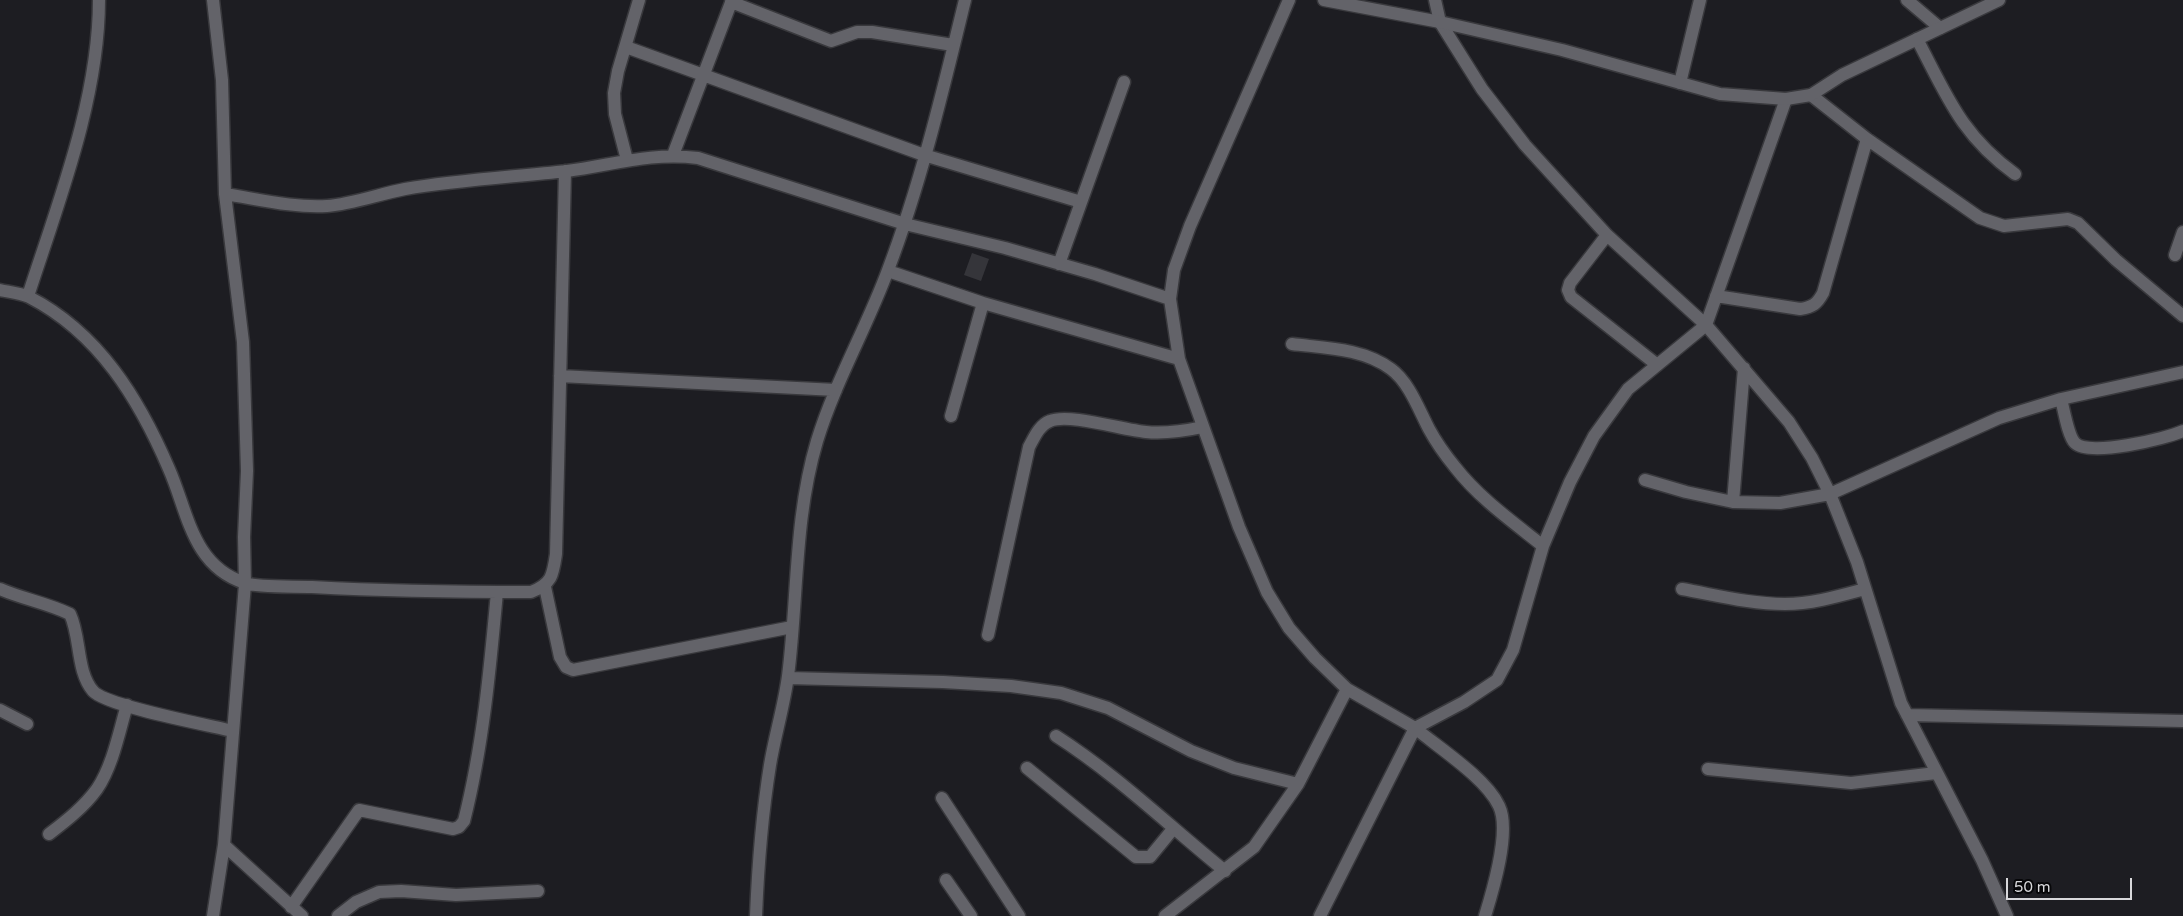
<!DOCTYPE html>
<html>
<head>
<meta charset="utf-8">
<style>
  body { margin:0 }
  #map { position:relative; width:2183px; height:916px; overflow:hidden; background:#1d1d22; font-family:"Varela Round",sans-serif }
  canvas { display:block }
  .scale { position:absolute; left:2006px; top:878px; width:126px; height:22px; box-sizing:border-box; border:2px solid #d8d8db; border-top:0; padding-left:6px; font-size:15px; line-height:18px; white-space:nowrap; color:#d8d8db; -webkit-text-stroke:4px #070709; paint-order:stroke }
</style>
</head>
<body>
<div id="map">
<canvas width="2183" height="916"></canvas>
<div class="scale">50 m</div>
</div>
<script>
const g = document.querySelector('canvas').getContext('2d');
g.lineJoin = 'round';
function fill(path, color) {
  g.fillStyle = color;
  g.fill(path, 'evenodd');
}
function trace(path, color, width, dash) {
  g.strokeStyle = color;
  g.lineWidth = width;
  g.lineCap = dash ? 'butt' : 'round';
  g.setLineDash(dash || []);
  g.stroke(path);
}
const building = new Path2D(`
  M972,253L989,259L981,281L964,275Z`);
const street = new Path2D(`
  M1289,0L1190,226L1174,270L1170,299L1179,359L1239,527L1267,592L1289,628L1315,658L1347,689L1415,728L1320,916
  M1435,0L1440,22L1482,89L1525,145L1607,235L1706,325L1789,422L1812,458L1830,494L1857,562L1901,703L1982,860L2007,916
  M1907,0L1940,28
  M731,2L831,41L857,32H872L953,45
  M1917,39C1947,96 1961,135 2015,174
  M626,47L924,155L1081,202
  M1680,83L1700,0
  M1811,95L1867,139L1980,218L2004,226L2068,219L2078,223L2116,260L2183,316
  M673,155L732,0
  M627,160L615,114L614,93L618,71L639,0
  M225,194C258,199 293,208 327,206C353,204 379,194 405,189C458,180 513,177 567,171C613,165 651,152 698,158L905,224L1005,248L1095,274L1170,299
  M1607,235L1570,283L1568,290L1571,297L1656,364
  M2175,255L2183,232
  M1059,264L1124,82
  M888,271L983,303L1179,359
  M0,290C9,292 21,293 29,297C99,333 139,399 169,469C188,512 192,566 245,583C260,588 295,586 312,587C385,591 458,592 531,592C552,584 553,575 556,554L565,171
  M28,296C58,203 99,99 99,0
  M1716,296L1800,309C1813,307 1817,304 1823,293L1867,139
  M1292,344C1324,348 1363,348 1391,369C1409,382 1419,410 1429,429C1436,442 1446,456 1455,467C1479,498 1513,522 1543,546
  M560,376L836,390
  M2061,399C2064,410 2068,436 2075,443C2089,457 2165,439 2183,431
  M951,416L983,303
  M1645,480L1686,492L1733,502L1780,503L1830,494L1999,418L2061,399L2183,372
  M1733,502L1744,368
  M545,587L560,657L566,667L573,670L792,627
  M0,589C23,599 47,603 70,614C81,637 76,671 93,691C106,706 208,725 233,731
  M1682,589C1716,595 1750,604 1785,604C1812,604 1839,596 1865,589
  M988,635L1029,447C1034,438 1039,425 1050,421C1069,413 1123,430 1146,432C1165,434 1184,431 1203,427
  M788,678L943,682L1011,686L1061,693L1108,708L1191,751L1234,768L1298,784
  M0,710L27,724
  M1907,715L2183,721
  M1056,736C1117,775 1168,825 1225,871
  M1027,768L1136,857H1150L1173,829
  M1708,769L1851,783L1936,773
  M942,798L1019,916
  M49,834C66,821 84,807 97,789C113,765 119,732 127,705
  M224,845L302,916
  M946,880L971,916
  M291,907L359,810L453,829L459,827L464,821C483,746 490,669 497,592
  M213,916L224,845L245,584L244,537L247,471L243,342L225,194L222,80L213,0
  M338,916L356,902L379,892L401,891L456,895L538,891
  M756,916C758,865 762,815 770,765C775,735 784,706 788,676C798,598 794,518 817,441C835,382 867,327 888,270C921,183 943,90 965,0
  M1165,916L1254,847L1298,784L1347,689
  M1485,916C1493,890 1511,831 1499,806C1486,778 1439,748 1415,728L1464,702L1497,680L1513,650L1543,546L1570,482L1594,436L1628,389L1706,325L1786,99`);
const secondary = new Path2D(`
  M1324,0L1440,22L1562,50L1720,94L1786,99L1811,95L1842,75L1999,0`);
fill(building, '#35353a');
trace(street, '#39393d', 15);
trace(secondary, '#39393d', 15);
trace(street, '#636369', 12);
trace(secondary, '#636369', 12);
</script>
</body>
</html>
